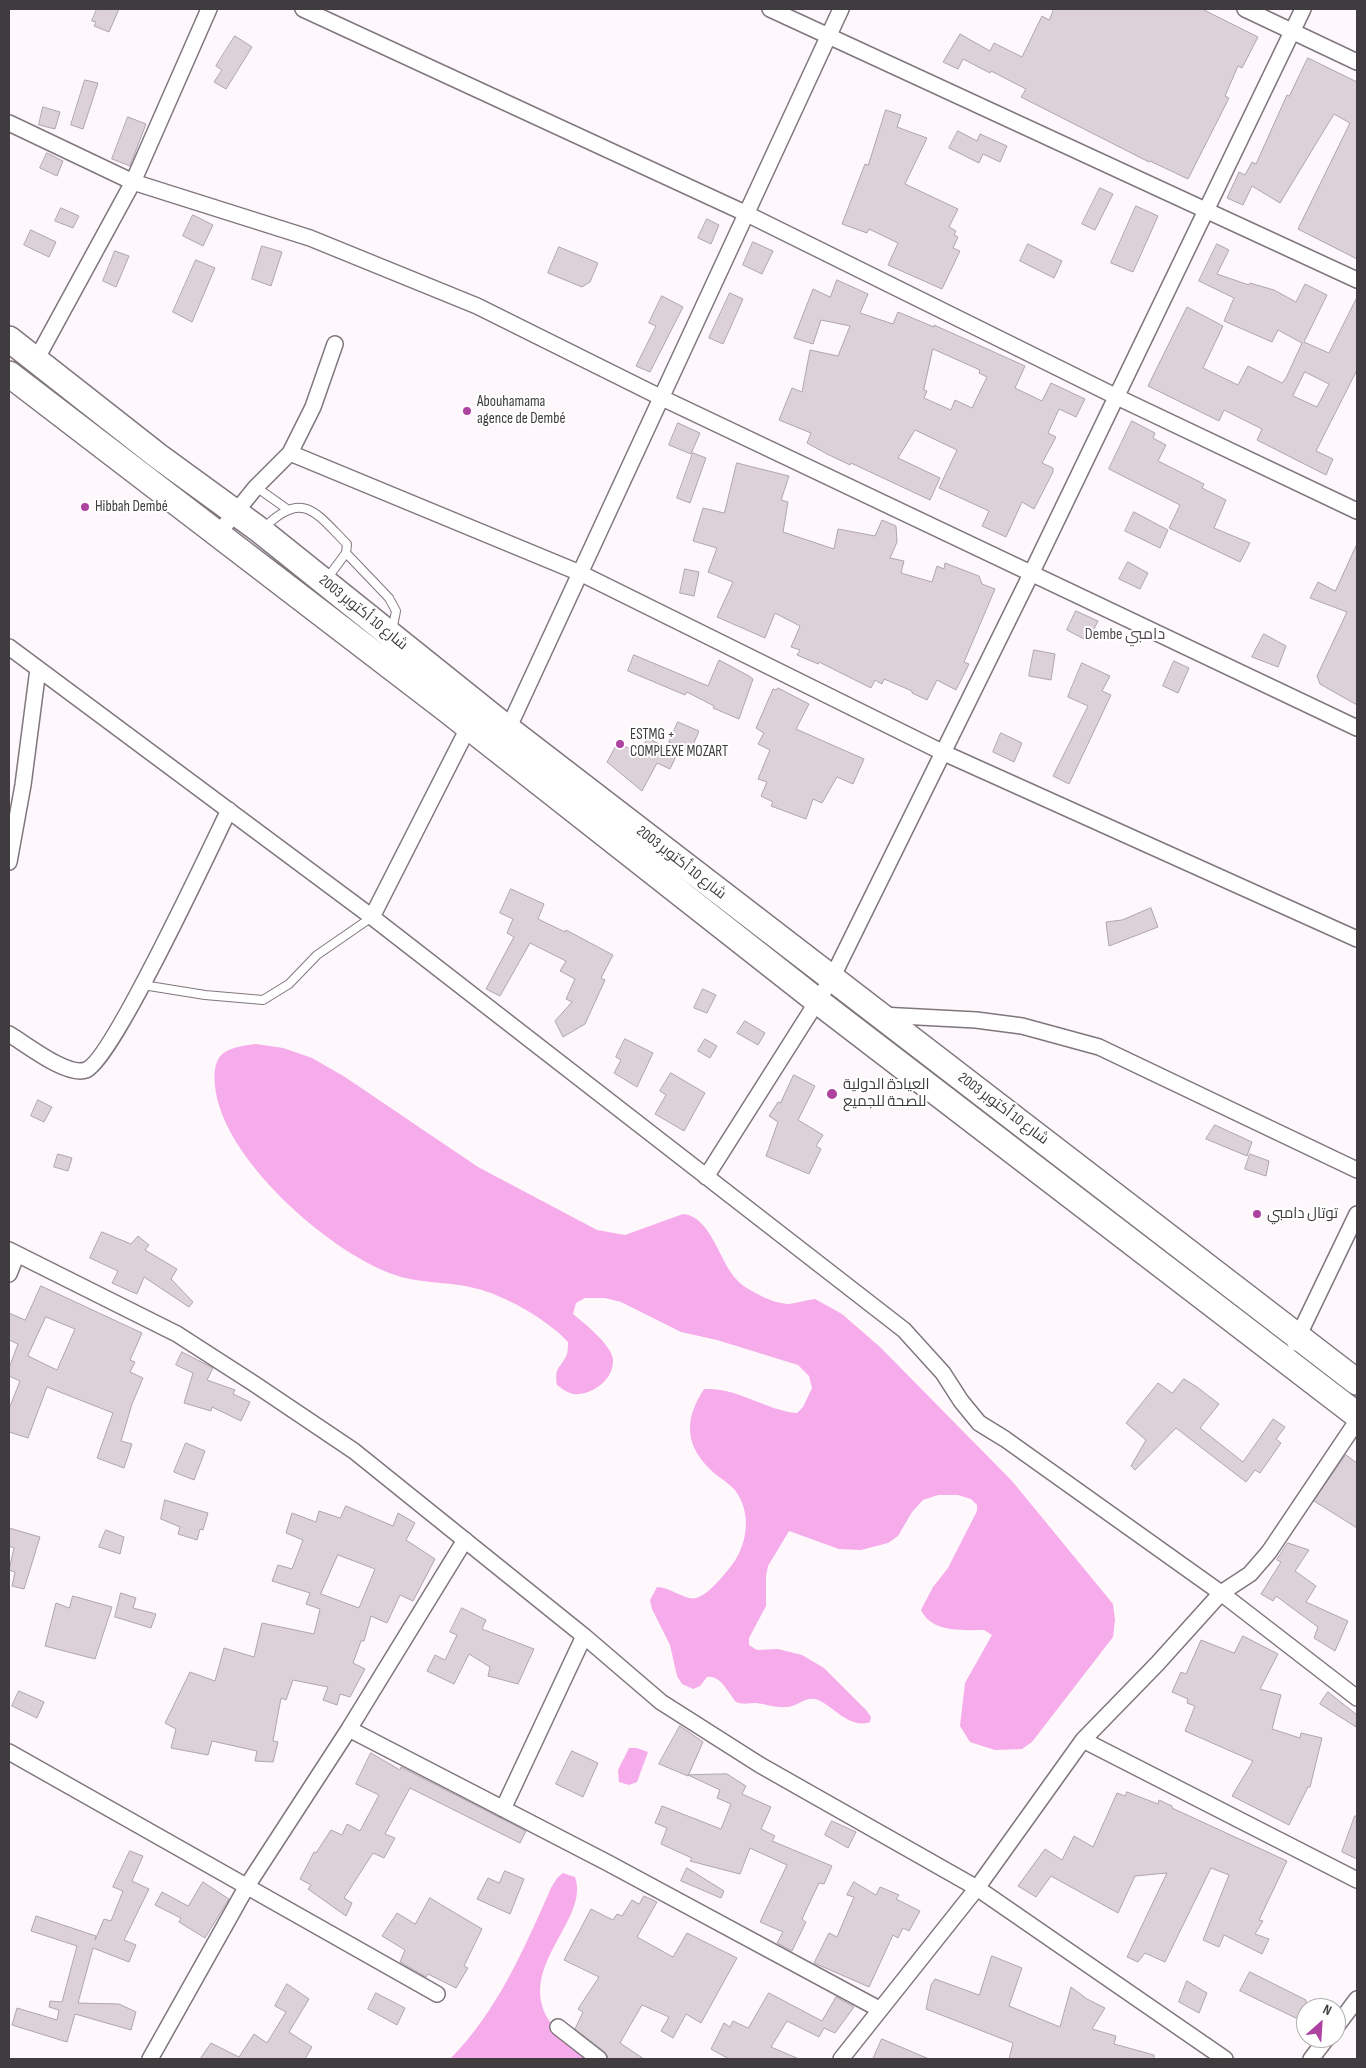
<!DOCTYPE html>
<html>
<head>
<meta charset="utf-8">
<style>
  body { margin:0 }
  #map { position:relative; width:1366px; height:2068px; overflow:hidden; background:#fef7fc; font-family:"Sofia Sans Condensed",sans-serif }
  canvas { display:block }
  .frame { position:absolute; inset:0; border:10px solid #3f3b3e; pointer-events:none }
  .north { position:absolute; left:1296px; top:1998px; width:50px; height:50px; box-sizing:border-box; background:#fff; border:1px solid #b2b1b2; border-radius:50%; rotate:26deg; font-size:14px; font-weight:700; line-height:20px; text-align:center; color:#3f3b3e }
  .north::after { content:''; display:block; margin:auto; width:18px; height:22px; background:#ae42a1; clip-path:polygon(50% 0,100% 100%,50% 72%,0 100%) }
</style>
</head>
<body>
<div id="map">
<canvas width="1366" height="2068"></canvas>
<div class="frame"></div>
<div class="north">N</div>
</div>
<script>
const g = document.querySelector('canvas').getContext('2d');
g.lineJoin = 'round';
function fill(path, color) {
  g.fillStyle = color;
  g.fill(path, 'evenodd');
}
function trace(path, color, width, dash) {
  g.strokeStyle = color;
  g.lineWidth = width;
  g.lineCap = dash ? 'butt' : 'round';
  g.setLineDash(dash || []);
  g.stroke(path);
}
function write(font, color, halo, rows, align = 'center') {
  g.font = font + ' "Sofia Sans Condensed",Cairo,sans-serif';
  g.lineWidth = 4;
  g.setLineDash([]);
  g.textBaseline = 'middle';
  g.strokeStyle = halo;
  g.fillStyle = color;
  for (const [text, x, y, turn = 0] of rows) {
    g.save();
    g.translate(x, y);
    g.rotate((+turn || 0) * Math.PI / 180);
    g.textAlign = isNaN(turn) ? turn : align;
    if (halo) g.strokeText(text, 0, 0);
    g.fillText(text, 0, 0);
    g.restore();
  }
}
const water = new Path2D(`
  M256,1044L283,1048L312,1058L345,1077L478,1167L597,1230L625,1235L683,1214C711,1216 719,1262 737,1280C743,1287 754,1292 763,1297C770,1300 780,1304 789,1304C797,1303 807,1300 815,1299L842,1314L880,1347L1012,1481L1113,1604L1115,1620L1113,1637L1032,1742L1022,1749L995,1750L970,1742L960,1726L965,1683L992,1635L984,1630C963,1630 932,1633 921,1610L933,1587L948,1568L977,1511V1505L971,1499L958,1495H938L923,1500L912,1512L898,1536L888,1543L861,1550L839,1549L789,1531L768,1566L766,1576V1606L749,1638V1645L757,1650L778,1649L802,1655L824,1668L866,1710L871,1717L870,1722C849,1730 831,1703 815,1699C805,1697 796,1707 786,1707C776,1708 766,1704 756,1703C749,1703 743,1705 736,1702C728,1693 721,1675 707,1677L700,1686L693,1689L682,1684L677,1676L670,1645L652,1609L650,1600L657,1587C669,1587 687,1601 696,1598C708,1595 720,1579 728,1570C746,1550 753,1517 737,1493C732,1485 721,1479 714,1473C685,1447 683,1421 704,1389C737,1387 765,1410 797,1413L803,1407L812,1388L809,1376L798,1365L717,1340L681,1332L621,1302L605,1298H585L576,1303L573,1314C585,1324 612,1345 613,1360C614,1380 591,1396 573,1394C568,1393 561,1388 557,1385C554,1365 561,1369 567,1354C568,1351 568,1345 568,1342C548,1320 503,1294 474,1288C447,1281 419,1284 392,1274C327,1250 222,1158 215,1086C212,1052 225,1048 256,1044Z
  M629,1748H637L648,1752L637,1782L629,1785L619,1782L618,1770Z
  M563,1873L575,1877C590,1920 517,1965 548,2019C558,2035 579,2047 594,2059H450C497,2012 524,1949 551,1888L557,1878Z`);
const building = new Path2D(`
  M97,9H119L109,32L94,26L96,22L92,21Z
  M1054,9H1202L1258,37L1242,68L1238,66L1225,96L1229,98L1188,179L1150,161L1149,162L1021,97L1026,89L991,71L990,73L963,59L958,69L943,62L960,34L990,51L994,43L1022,57L1042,16L1049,20Z
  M235,36L252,47L226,89L214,82L222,70L216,66Z
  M1308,58L1357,82V259L1298,229L1350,123L1334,114L1280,203L1252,186L1243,205L1227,198L1239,172L1245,175L1252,162L1256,164L1287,95L1289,96Z
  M85,80L98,83L83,129L71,125Z
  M43,107L60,112L55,129L39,125Z
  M886,110L901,115L897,127L927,138L905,184L958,209L949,227L956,231L954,235L958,237L953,248L960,251L942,289L888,265L898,243L869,229L867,233L842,224L865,164L868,165Z
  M128,117L146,124L130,166L112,159Z
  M958,131L977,141L980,134L1007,146L1000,162L983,154L979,163L949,148Z
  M47,153L63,161L57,176L40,168Z
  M1100,188L1113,194L1095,230L1082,224Z
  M1136,206L1158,216L1133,272L1111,263Z
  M61,208L79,216L73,228L55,221Z
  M193,215L213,225L203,246L183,236Z
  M707,219L719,225L711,244L698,238Z
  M31,230L56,242L49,257L24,245Z
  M753,242L773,251L762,274L743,265Z
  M1028,244L1062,261L1054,278L1020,261Z
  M1217,244L1229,250L1217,274L1249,285L1250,283L1274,290L1296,302L1305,284L1327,295L1304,342L1329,353L1357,297V370L1316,451L1333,459L1326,475L1257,440L1262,429L1224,410L1219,421L1148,386L1187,307L1223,326L1203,368L1238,385L1248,366L1282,383L1286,378L1302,343L1278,330L1272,342L1224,321L1234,298L1199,281ZM1305,372L1329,384L1317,407L1293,396Z
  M262,246L282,252L271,286L252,279Z
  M559,247L598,263L590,282L582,287L548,273Z
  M115,251L129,256L116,287L103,281Z
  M196,260L215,268L192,322L173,312Z
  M837,280L868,294L860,313L893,324L898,312L934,327V325L1025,366L1015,388L1042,401L1051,383L1085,399L1076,417L1059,409L1048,433L1056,437L1042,463L1053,468V472L1034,509L1022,502L1006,537L982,526L989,511L939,488L957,450L915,430L898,458L940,478L930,500L851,463L850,465L827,454L807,443L811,433L779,420L792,388L802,392L810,350L838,356L850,326L821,320L813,344L794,338L813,289L830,297ZM933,349L980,370L979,373L987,377L972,408L955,400L951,410L924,398L927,391L924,390Z
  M730,293L743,299L723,344L709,338Z
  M662,296L683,307L650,372L636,366L656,326L649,323Z
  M1132,421L1155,433L1153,438L1166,445L1158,461L1204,484L1202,488L1226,500L1214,528L1250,543L1240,562L1169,528L1180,505L1109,469Z
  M678,423L700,433L691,454L669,445Z
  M693,453L706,458L690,503L677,498Z
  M737,463L789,476L781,500L788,502L783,532L834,549L838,529L875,536L882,520L896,526L897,542L890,558L904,561L901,573L932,582L937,566L944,569L945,563L979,576L982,584L995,589L964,662L969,664L956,690L937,680L927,700L912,693V691L884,679L882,684L875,680L871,688L819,662L818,664L797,655L800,650L791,647L800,626L775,613L765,638L717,617L733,582L708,572L717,548L693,541L703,508L724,513Z
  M1134,512L1168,530L1160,548L1125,531Z
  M1357,544V705L1320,684L1317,676L1347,612L1310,598L1318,582L1335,591Z
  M1128,562L1148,573L1140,589L1119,579Z
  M685,569L699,572L694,596L680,593Z
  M1076,611L1098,621L1088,641L1067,630Z
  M1264,634L1286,646L1278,667L1252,657Z
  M1034,650L1055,654L1051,680L1029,676Z
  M634,655L708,686L719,660L749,676L753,679L739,719L713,708L714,706L687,692L685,695L628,671Z
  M1174,661L1189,668L1178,693L1163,686Z
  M1082,663L1110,676L1102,691L1111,695L1069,784L1053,776L1088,706L1068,697Z
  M778,688L809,704L796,729L864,759L853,784L837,777L822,803L813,799L806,819L771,806L773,802L761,796L767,782L758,779L770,750L758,744L764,733L756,728L773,689L776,690Z
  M678,722L699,731L690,752L669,742Z
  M1001,733L1022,743L1014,762L993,752Z
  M648,738L677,754L670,769L657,763L642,791L607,762L618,742L638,754Z
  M511,889L544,904L538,919L565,932L566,930L613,955L601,978L605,980L585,1024L563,1037L555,1021L572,1002L566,999L575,979L560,971L566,961L530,943L500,996L486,989L514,937L507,933L513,919L500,913Z
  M1151,908L1158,927L1109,946L1106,922L1122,920Z
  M703,989L716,995L707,1013L694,1008Z
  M745,1021L765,1033L758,1045L737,1033Z
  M625,1039L653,1053L637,1087L614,1073L621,1060L616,1057Z
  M705,1039L717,1046L710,1058L698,1051Z
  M671,1073L705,1093L684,1131L655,1114L666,1095L660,1091Z
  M794,1075L815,1086L798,1120L823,1135L816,1146L821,1149L809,1174L766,1156L778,1122L769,1116L778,1102L780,1103Z
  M38,1100L52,1107L44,1122L31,1116Z
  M1215,1125L1252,1142L1247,1156L1206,1139Z
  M58,1154L72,1158L68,1171L54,1167Z
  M1250,1154L1269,1161L1266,1176L1245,1169Z
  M102,1232L131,1244L138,1236L149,1245L145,1250L177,1269L171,1279L193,1302L189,1307L144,1277L137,1294L112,1283L118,1271L90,1258Z
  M41,1286L142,1333L130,1360L135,1362L130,1372L143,1378L132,1404L121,1441L132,1444L124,1468L97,1458L113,1413L47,1387L28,1438L9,1432V1409L20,1381L9,1376V1368L18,1344L9,1340V1313L25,1320ZM46,1317L75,1329L57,1370L28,1356Z
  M182,1352L213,1368L207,1380L235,1390L233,1394L250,1402L241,1421L212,1407L211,1411L184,1403L193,1373L176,1365Z
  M1184,1379L1197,1387L1219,1404L1200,1428L1243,1462L1273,1419L1285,1427L1276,1439L1281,1443L1260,1473L1255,1470L1246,1482L1176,1428L1135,1470L1131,1466L1146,1440L1126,1423L1158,1383L1172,1393Z
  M186,1443L205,1451L194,1480L174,1472Z
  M1346,1455L1357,1463V1528L1314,1501Z
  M165,1500L208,1513L203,1530L200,1529L197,1540L178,1534L180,1527L161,1519Z
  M346,1506L393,1526L398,1513L415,1523L406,1540L435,1559L413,1601L400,1595L387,1623L371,1616L364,1641H361L353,1663L365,1669L350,1697L340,1694L337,1705L323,1700L328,1687L293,1680L286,1700L281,1698L273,1741L278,1742L273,1762L255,1761L257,1751L212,1741L208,1755L171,1748L176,1729L165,1723L190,1672L215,1681L224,1648L254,1657L262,1623L314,1634L320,1609L306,1604L310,1593L272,1581L278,1565L292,1569L303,1540L286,1533L292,1513L316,1522L319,1511L340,1518ZM338,1555L375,1569L359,1608L321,1594Z
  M9,1528L40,1537L24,1589L12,1586L15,1572L9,1570L14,1548L9,1546Z
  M106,1530L124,1537L120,1554L99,1547Z
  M1288,1543L1309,1550L1295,1571L1316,1586L1306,1602L1348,1621L1335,1651L1314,1638L1318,1627L1276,1596L1273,1601L1261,1594L1281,1562L1277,1560Z
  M121,1593L136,1598L133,1608L156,1614L151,1628L115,1617Z
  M73,1596L112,1607L95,1659L45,1646L56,1603L69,1608Z
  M462,1608L486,1620L482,1629L534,1649L518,1684L488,1676L490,1667L469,1654L454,1684L427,1671L435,1655L445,1660L457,1635L450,1632Z
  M1243,1636L1278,1654L1260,1689L1281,1695L1272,1729L1300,1738L1301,1733L1322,1738L1310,1787H1308L1289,1825L1232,1796L1253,1761L1185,1731L1195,1706L1187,1703L1188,1699L1172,1692L1181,1672L1186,1674L1201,1640L1234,1653Z
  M19,1691L44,1702L37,1718L12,1706Z
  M1328,1692L1357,1715L1356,1727L1320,1704Z
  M680,1726L703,1742L688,1776L659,1764Z
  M572,1751L598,1763L583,1797L556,1784Z
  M371,1753L400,1770L401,1767L526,1831L520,1843L410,1788L385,1834L395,1838L384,1858L373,1853L344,1898L352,1903L346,1916L308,1889L311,1885L300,1879L314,1852L316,1853L331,1830L342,1835L347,1824L360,1831L379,1795L356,1784Z
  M727,1774L746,1786L742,1794L771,1807L761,1829L775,1836L772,1841L832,1866L824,1884L819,1883L802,1919L806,1922L792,1951L777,1943L783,1932L760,1922L787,1865L750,1848L740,1874L690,1861L692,1858L661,1844L667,1828L655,1823L662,1806L721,1829L731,1804L717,1798L720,1790L688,1775Z
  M1127,1792L1158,1804L1159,1800L1172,1806V1808L1287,1861L1259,1920L1263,1921L1255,1934L1269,1939L1262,1954L1224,1935L1219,1947L1203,1940L1229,1875L1211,1868L1165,1962L1145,1953L1138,1962L1127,1957L1167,1873L1135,1876L1118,1913L1051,1876L1036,1897L1018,1886L1045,1849L1062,1860L1074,1836L1093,1847L1117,1793L1125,1796Z
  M1355,1816H1357V1859L1342,1852Z
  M832,1821L856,1832L848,1848L825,1835Z
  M130,1851L143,1856L132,1881L149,1889L124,1940L136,1945L129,1962L93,1948L78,2003L119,2004L136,2012L131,2030L75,2014L67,2042L12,2025L17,2008L57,2020L59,2010L49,2007L50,2001L62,2002L77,1946L31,1931L36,1916L96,1936L95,1940L104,1919L111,1921L123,1891L113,1887Z
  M687,1868L724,1891L721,1898L681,1881Z
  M505,1871L524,1879L510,1914L477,1899L488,1878L499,1883Z
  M203,1882L229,1899L205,1938L179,1922L181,1918L155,1905L162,1892L188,1906Z
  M854,1882L876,1895L880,1887L899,1895L896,1899L920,1911L909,1931L903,1928L898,1938L893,1935L869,1987L814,1963L829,1933L837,1937L854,1897L847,1895Z
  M644,1896L657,1902L637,1937L673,1957L687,1933L737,1958L701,2023L686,2014L673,2038L661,2031L669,2017L642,2005L620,2043L644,2059H608L605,2052L575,2029L583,2012L578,2009L599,1977L564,1960L591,1909L613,1920L617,1914L622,1916L632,1900L639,1904Z
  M430,1898L482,1929L464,1966L468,1968L456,1988L428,1974L426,1977L400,1962L405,1950L382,1936L397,1913L415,1924Z
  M992,1956L1022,1968L1009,2006L1060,2027L1071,1987L1087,1999L1105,2008L1092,2029L1116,2036L1114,2044L1154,2055V2059H1009L1013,2043L926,2009L931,1985L935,1979L979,1995Z
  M1250,1972L1306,2000V2023L1240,1991Z
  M1187,1981L1207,1993L1199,2013L1179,2002Z
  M287,1984L309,1999L289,2032L312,2047L305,2059H200L211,2043L239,2057L254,2034L267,2043L286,2012L275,2006Z
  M376,1993L405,2008L397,2025L368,2009Z
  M769,1993L822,2021L836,1997L854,2007L835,2033L824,2028L819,2037L787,2021L771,2047L799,2059H729L711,2049L724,2023L730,2027L733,2021L748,2028Z
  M882,2039L929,2059H873Z`);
const service = new Path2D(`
  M256,487L287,509
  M264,528C303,489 316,513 347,544L346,553L326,580
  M346,553L389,598L396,611L392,631
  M143,985L205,995L263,1000L289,984L317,955L372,917`);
const minor = new Path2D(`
  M303,9L747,214L1117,397L1357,511
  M770,9L1357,280
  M1245,9L1357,62
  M9,123L133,182L310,238L477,306L660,397L1357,728
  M36,360L133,182L209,9
  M290,453L313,407L335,344
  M218,534L256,487L290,453L580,573L944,753L1357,939
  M9,647L372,917L904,1330L943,1373L961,1401L979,1423L1005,1439L1221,1593L1357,1698
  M508,729L841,9
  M9,862L23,785L38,669
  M372,917L468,728
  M881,1015L976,1020L1022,1026L1099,1047L1357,1170
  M9,1034C26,1044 67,1077 86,1070C112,1060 211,847 229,810
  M706,1177L832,978L1031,574L1303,9
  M9,1250L177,1334L253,1383L354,1451L584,1636L661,1702L760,1765L977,1888L1225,2059
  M9,1274L17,1254
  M1295,1343L1357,1214
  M349,1729L608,1863L879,2009
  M1083,1740L1357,1880
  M9,1752L437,1994
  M503,1809L584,1636
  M558,2027L599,2059
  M1336,2027L1357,1999
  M150,2059L247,1886L349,1729L465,1540
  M841,2059L977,1888L1083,1740L1157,1664L1221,1593L1250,1574L1269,1552L1357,1421
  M1311,2059L1327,2038`);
const trunk = new Path2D(`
  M9,339L158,456L261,531L508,729L1357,1382
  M9,374L446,709L816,1000L1357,1415`);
const markers = [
  [467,411,5,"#ae42a1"],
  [85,507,5,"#ae42a1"],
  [620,744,5,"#ae42a1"],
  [832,1094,6,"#ae42a1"],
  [1257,1214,5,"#ae42a1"]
];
const poiNames = [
  ["Abouhamama",477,402],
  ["agence de Dembé",477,419],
  ["Hibbah Dembé",95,507],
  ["ESTMG +",630,735],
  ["COMPLEXE MOZART",630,752],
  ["العيادة الدولية",843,1085],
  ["للصحة للجميع",843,1102],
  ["توتال دامبي",1267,1214]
];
const streetNames = [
  ["شارع 10 أكتوبر 2003",363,613,39],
  ["شارع 10 أكتوبر 2003",681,863,38],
  ["شارع 10 أكتوبر 2003",1003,1109,37]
];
const neighbourhoodNames = [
  ["Dembe دامبي",1125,635]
];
fill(water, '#f6acea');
fill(building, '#dcd1d9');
trace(building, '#b0a5ae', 1);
trace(service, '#80767e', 10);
trace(minor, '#80767e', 18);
trace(trunk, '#80767e', 28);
trace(service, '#fff', 8);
trace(minor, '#fff', 15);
trace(trunk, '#fff', 25);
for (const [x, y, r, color] of markers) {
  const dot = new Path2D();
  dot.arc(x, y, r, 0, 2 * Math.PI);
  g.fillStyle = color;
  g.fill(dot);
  trace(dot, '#fff', 2);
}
write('15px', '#3f3b3e', '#fff', poiNames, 'left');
write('15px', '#3f3b3e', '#fff', streetNames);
write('16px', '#554b53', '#fff', neighbourhoodNames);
</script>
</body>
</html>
